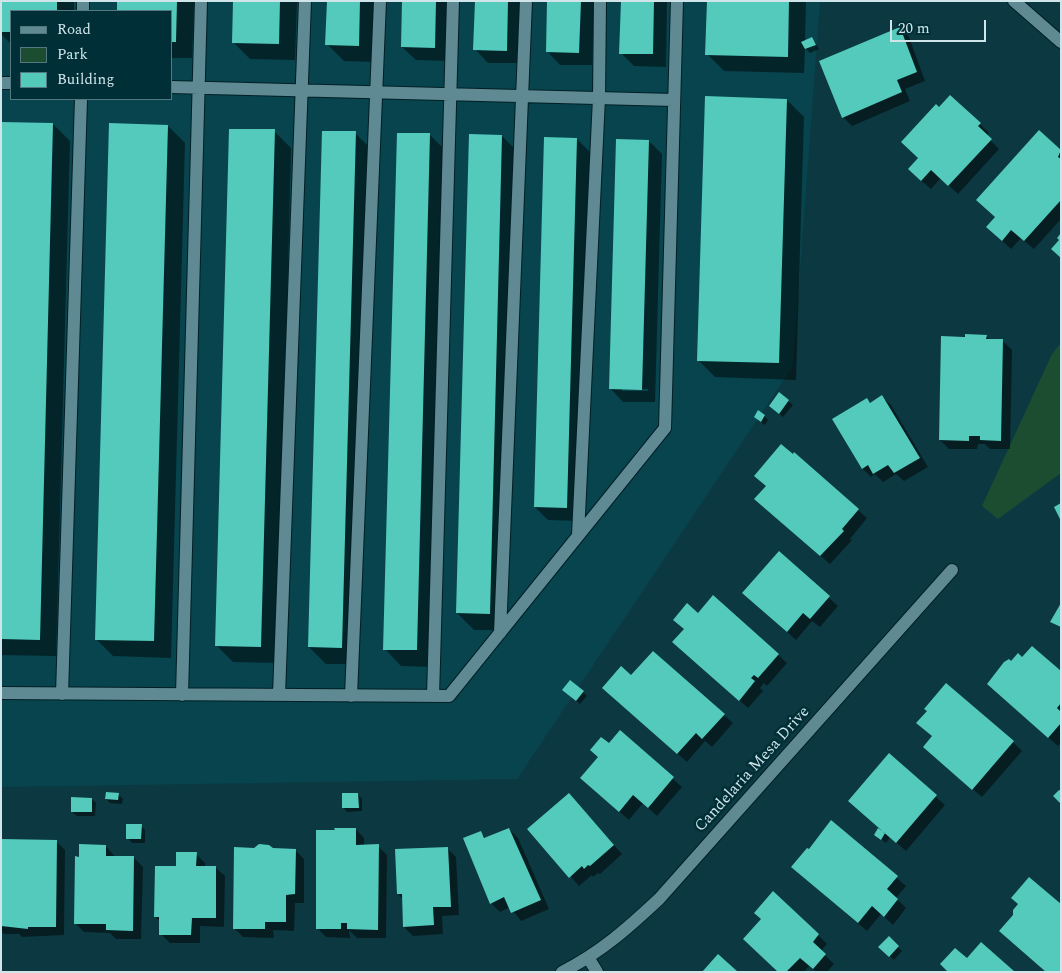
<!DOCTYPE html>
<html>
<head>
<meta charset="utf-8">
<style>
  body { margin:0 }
  #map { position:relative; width:1062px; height:973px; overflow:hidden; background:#0c3941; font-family:Spectral,serif }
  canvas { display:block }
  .frame { position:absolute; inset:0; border:2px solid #cfe5ea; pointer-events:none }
  .legend { position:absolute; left:10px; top:10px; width:162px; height:90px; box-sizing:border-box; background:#002f37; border:1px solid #53787f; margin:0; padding:6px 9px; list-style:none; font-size:15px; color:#cfe5ea }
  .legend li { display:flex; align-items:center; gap:10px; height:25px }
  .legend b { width:25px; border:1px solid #53787f }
  .scale { position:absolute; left:890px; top:20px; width:96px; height:22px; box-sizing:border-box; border:2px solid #cfe5ea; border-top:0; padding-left:6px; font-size:15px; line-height:18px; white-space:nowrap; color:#cfe5ea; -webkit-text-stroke:4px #002f37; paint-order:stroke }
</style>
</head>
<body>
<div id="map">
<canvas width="1062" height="973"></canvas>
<div class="frame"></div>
<ul class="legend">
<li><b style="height:6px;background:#5f8a93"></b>Road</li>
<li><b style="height:14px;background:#1c4d30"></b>Park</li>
<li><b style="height:14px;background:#53cabb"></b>Building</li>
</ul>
<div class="scale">20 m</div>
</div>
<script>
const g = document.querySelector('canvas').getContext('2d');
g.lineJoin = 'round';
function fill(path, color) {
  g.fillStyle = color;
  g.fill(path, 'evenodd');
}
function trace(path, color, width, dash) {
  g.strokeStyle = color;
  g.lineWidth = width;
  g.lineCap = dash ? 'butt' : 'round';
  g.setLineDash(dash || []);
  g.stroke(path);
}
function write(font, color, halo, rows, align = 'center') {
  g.font = font + ' Spectral,serif';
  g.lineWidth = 5;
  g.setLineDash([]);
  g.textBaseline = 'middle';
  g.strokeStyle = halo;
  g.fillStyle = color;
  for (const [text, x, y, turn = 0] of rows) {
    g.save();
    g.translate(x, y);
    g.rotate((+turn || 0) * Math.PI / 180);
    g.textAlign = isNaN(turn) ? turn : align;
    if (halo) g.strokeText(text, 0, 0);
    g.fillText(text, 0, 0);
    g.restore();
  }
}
const built = new Path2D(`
  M1,1H820L793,366L517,779L1,787ZM11,11H171V99H11Z`);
const green = new Path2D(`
  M1061,343V473L998,519L982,506L1052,354Z`);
const shadow = new Path2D(`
  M1,1H74V11H11V44L1,34Z
  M119,1H194L192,58H171V11H118Z
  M234,1H297L295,60L250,59L233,42Z
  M328,1H377L376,62L344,61L327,44Z
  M404,1H449L448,61L416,60L402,47Z
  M476,1H521L520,63H488L475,49Z
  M548,1H594L592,65H560L547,51Z
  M622,1H667L666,67L634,66L621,53Z
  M708,1H806L805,41L812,38L819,49L810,53L805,48L804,73L724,71L707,54Z
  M900,29L909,37L925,81L905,89L910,101L852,126L843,117Z
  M787,100L804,117L796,380L715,377L698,360Z
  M939,108L980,124L989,133L986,136L999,149L958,194L941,178L931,189L918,178L919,159Z
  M1,123L53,124L70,141L56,656L1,655Z
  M168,126L185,143L171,658L113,656L97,640Z
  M274,131L291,148L278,663L233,662L216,645Z
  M1039,132L1061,151V219L1034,249L1021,238L1011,249L996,235Z
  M355,133L372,150L359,664H326L309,647Z
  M430,135L447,152L433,667L401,666L385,649Z
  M502,136L519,153L506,630H474L457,613Z
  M577,139L590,152L580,521L548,520L535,507Z
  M649,141L662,154L655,402H623L610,388ZM622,388L648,389V391H622Z
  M986,336L991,340L1003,341L1012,350L1010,449H990L985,444H978L977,449H949L940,440L942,337Z
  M779,394L793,405L783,417L775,410Z
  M882,397L891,405L928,467L904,481L896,474L883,482L875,474L871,477L862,468L867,399L871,403Z
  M764,416L768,420L765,425L759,421Z
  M795,454L867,518L850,539L852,540L830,564L765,508L767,486Z
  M779,553L838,606L820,627L812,621L796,640L753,601Z
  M698,615L778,655L787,663L767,686L764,683L760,688L763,691L748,708L683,651L685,630L674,620Z
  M1023,659L1061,673V742L1058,746L998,693L1012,663Z
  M631,677L724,715L733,723L712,747L705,741L687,762L612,697Z
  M583,692L587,696L580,704L568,694Z
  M918,723L1013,742L1022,751L982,797L933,756V737Z
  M621,732L682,787L657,816L643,803L629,820L590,786L609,745Z
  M889,755L945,805L906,851L890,837L886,843L875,835L878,830L885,833Z
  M118,794L123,799L122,804L110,803L106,799Z
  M358,794L362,799V811L347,812L343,807Z
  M92,799L96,803L95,816H77L72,812Z
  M577,803L622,854L600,874L598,873L593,877L592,875L579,886L529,829Z
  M831,822L906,886L896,898L906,908L893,925L881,914L867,931L792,867L809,851Z
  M141,826L145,830V843H132L128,838Z
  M356,829L364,838V846H378L387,855L386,938H357L349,930L350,938L326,937L317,928Z
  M509,829L518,838L549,909L521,921L510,907L500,912L491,903L480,832L487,839Z
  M1,841H56L65,850L64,935L22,937L19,934H4L1,931Z
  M106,846L115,857L134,858L143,867L141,939H116L110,933L84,932L75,923L80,858Z
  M447,848L456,857L459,915L442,916L443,934L413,936L404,927L403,899L398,894Z
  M272,849L295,850L304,859V903H295L294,931L273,930L274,938L243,937L234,928Z
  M196,854L205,863V867L216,868L225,876L224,927L200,926V943H170L161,934V922L155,917L177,867Z
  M818,935L827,944L821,951L834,964L827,972H816L809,966L804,972H779Z
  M889,938L902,951L894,960L880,947Z`);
const building = new Path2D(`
  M1,1H57V11H11V32H1Z
  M117,1H177L176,42H171V11H117Z
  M233,1H280L279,44L232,43Z
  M327,1H360L359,46L325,45Z
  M402,1H436L435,48L401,47Z
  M475,1H508L507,51L473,50Z
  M547,1H581L579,53L546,52Z
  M621,1H654L653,54H619Z
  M707,1H789L788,57L705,55Z
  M900,27L917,72L897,80L902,92L842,118L819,61Z
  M812,37L816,45L805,49L801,42Z
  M950,95L981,123L978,126L992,139L948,186L931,170L921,181L908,169L918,158L901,142L936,104L939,107Z
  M705,96L787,99L779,363L697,361Z
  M1,122L53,123L40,640L1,639Z
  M109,123L168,125L154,641L95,640Z
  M229,129H275L261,647L215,646Z
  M1039,130L1061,150L1058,157L1061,159V200L1024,241L1011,230L1002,241L986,227L995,217L976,200Z
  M322,131H356L342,648L308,647Z
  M397,133H430L417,650H383Z
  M469,134L502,135L490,614L456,613Z
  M544,137L577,138L567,508L534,507Z
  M616,139L649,140L642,390L609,389Z
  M1061,233V258L1051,249L1059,240L1057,238Z
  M965,334L987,335L986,339H1003L1001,441L980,440V436H969V441L939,440L941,336L965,337Z
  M779,392L789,400L779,414L769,406Z
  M882,395L920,458L894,473L888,465L873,474L868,465L862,469L832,419L867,398L870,403Z
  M758,410L765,415L761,422L754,417Z
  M781,444L793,454L794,452L859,509L842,529L844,531L820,556L754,499L766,486L754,476Z
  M1061,503V521L1054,507Z
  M779,551L830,596L810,619L803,613L787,632L742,593Z
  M713,595L779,654L758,678L754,675L751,678L755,681L739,701L672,642L684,629L673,620L687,603L698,613Z
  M1061,603V627L1050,622Z
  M1032,646L1061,671V703L1057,708L1061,712V723L1048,738L987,684L1004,662L1009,659L1011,661L1018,653L1022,657Z
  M653,651L725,714L702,739L696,733L677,754L602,688L621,666L631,675Z
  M570,680L584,691L576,701L562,690Z
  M946,683L1014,741L972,790L923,747L932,736L916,723L927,711L924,709Z
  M620,730L674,777L648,808L633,795L619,812L580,778L598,757L590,750L601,737L609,743Z
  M889,753L937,795L896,843L848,801Z
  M1059,790L1061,791V804L1053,796Z
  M106,792L119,793L118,800L105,799Z
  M342,793H358L359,808H342Z
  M569,793L614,845L590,866L588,865L584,869L582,866L569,878L527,829Z
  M71,797L92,798V812H71Z
  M831,820L898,876L887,889L898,899L884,917L872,906L858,923L791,867L807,848L809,849Z
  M126,824H142L141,839H126Z
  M334,828H356V845L379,844L378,930L347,929V923H341V929H316V830H335Z
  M509,828L541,900L511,913L504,897L490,904L463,838L481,831L484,838Z
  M878,828L885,833L881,840L874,835Z
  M1,839L57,840L56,927H28V929L1,926Z
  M79,844L106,845V856H134L133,931L106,930V924H74L75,856L79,857Z
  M259,844L269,845L273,848L296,849L295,894L286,895V922H265V929H233L234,847L254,848Z
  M448,847L451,907H433L434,925L403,927L402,894H397L395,849Z
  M176,852H197L196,866H216V918H192L191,935H159V917H154L155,866H176Z
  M1029,877L1061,904V972H1046L999,931L1013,915V910L1018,904L1011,898Z
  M773,891L819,934L813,942L826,954L813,969L800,958L786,972H778L743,939L761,919L754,913Z
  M889,936L899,946L889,957L878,947Z
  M981,942L1015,972H948L940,964L955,948L967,958Z
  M718,954L738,972H702Z`);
const service = new Path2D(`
  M83,11V1
  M1,83H11
  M171,87L674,100
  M578,535L599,98L600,1
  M500,633L526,1
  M1,693L449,696L665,428L677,1
  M62,694L81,99
  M182,695L201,1
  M279,695L305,1
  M351,696L380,1
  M433,696L453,1`);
const minor = new Path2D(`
  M1014,1L1061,42
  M589,959L597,972
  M562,972C600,953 628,928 659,899L952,570`);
const streetNames = [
  ["Candelaria Mesa Drive",753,770,-48]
];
fill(built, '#07444e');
fill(green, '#1c4d30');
fill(shadow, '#0007');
fill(building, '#53cabb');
trace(service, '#001f25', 14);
trace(minor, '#001f25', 14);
trace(service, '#5f8a93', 12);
trace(minor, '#5f8a93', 12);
write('16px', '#cfe5ea', '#002f37', streetNames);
</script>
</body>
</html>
